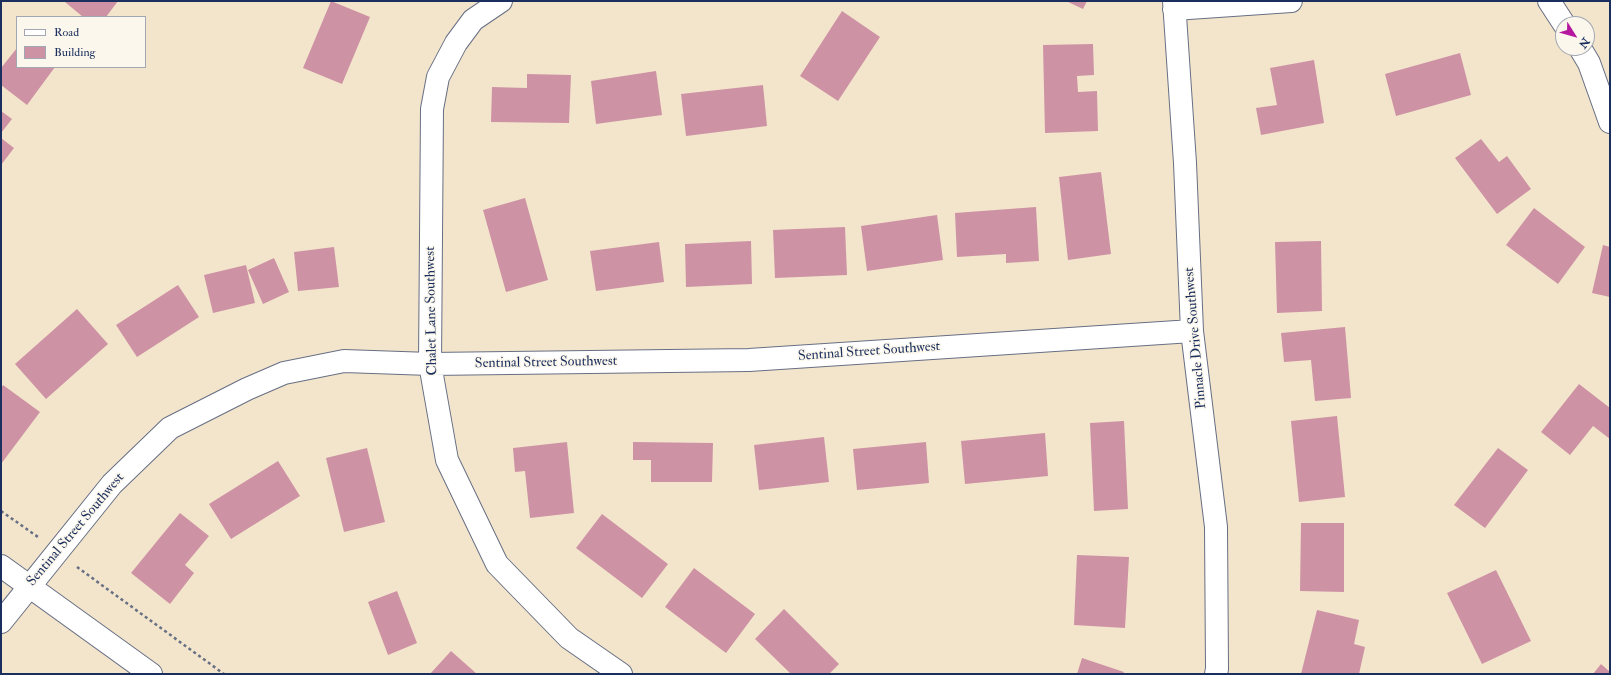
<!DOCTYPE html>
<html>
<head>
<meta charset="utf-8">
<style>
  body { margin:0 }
  #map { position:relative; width:1611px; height:675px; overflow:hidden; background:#f3e5cb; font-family:"IM FELL Double Pica",serif }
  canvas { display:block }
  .frame { position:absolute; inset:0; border:2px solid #1b2f5e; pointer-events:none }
  .legend { position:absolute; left:16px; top:16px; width:130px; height:52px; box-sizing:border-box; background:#fbf7ec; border:1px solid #a1a7b3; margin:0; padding:5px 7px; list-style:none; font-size:12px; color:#1b2f5e }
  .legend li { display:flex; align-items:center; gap:8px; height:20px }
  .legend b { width:20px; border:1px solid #a1a7b3 }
  .north { position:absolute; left:1555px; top:16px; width:40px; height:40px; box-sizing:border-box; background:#fbf7ec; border:1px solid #a1a7b3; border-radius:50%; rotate:127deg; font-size:11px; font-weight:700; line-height:16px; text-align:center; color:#1b2f5e }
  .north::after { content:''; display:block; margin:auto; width:14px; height:18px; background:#b5179e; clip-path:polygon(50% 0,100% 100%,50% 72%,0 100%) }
</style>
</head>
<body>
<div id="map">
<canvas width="1611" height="675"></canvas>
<div class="frame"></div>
<ul class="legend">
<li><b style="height:5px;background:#fff"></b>Road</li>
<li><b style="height:11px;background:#ce92a5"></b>Building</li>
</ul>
<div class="north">N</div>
</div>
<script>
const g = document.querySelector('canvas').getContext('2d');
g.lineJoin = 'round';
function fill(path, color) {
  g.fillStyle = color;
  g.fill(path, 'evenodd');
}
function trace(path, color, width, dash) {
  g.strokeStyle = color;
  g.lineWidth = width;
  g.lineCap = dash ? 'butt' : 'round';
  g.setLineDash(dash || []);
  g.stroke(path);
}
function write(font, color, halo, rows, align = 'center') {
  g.font = font + ' "IM FELL Double Pica",serif';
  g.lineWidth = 3;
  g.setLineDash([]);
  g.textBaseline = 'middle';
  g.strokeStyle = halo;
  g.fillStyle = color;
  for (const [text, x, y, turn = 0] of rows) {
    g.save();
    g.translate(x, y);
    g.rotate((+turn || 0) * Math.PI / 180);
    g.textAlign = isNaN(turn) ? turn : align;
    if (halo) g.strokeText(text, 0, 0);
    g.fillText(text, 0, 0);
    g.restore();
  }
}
const building = new Path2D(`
  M66,1H118L106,17H83L65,2Z
  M331,1L370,17L342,84L303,68Z
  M1066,1H1087L1083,9Z
  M842,11L880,37L838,101L800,76Z
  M1093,44L1094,75L1077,76L1078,92L1097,91L1098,131L1045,133L1043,45Z
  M17,48V67H55L27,105L1,85V68Z
  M1460,53L1471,95L1396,116L1385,74Z
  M1314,60L1324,123L1261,135L1256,108L1277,105L1270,68Z
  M656,71L662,115L596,124L591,81Z
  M527,74L571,75L569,123L491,122L492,87L527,88Z
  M763,85L767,126L686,136L681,94Z
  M1,111L12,119L1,133Z
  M1,138L14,148L1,165Z
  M1481,139L1499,162L1507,156L1531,189L1497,214L1455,158Z
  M1101,172L1111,254L1068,260L1059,177Z
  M525,198L548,280L506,292L483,210Z
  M1036,207L1039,261L1006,263V254L957,257L955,213Z
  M1534,208L1585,247L1558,284L1506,245Z
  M937,215L943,260L867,271L861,226Z
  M845,227L847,275L775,278L773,230Z
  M751,241L752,284L686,287L685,244Z
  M1321,241L1322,311L1277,313L1275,242Z
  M659,242L664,282L596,291L590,251Z
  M1603,245L1610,247V297L1592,293Z
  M334,247L339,287L298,291L294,252Z
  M274,258L289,292L263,304L248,270Z
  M246,265L255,303L213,313L204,275Z
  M178,285L199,317L137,357L116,325Z
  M77,309L108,344L46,399L15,364Z
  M1345,327L1351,398L1315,401L1311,360L1284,362L1281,333Z
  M1579,384L1610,408V439L1593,426L1570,455L1541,432Z
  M3,385L40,412L1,464V388Z
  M1337,416L1345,497L1299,502L1291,421Z
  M1124,421L1128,509L1094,511L1090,423Z
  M1045,433L1048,476L965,484L961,441Z
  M824,437L829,482L759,490L754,445Z
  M567,442L574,513L530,518L525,471L515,472L513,448Z
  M633,442L713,443L712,482H651V460H633Z
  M926,442L929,483L857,490L853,449Z
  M367,448L385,522L344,532L326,458Z
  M1498,448L1528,470L1485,528L1454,505Z
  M278,461L300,496L231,539L209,504Z
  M180,513L209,536L185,565L194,573L170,604L131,573Z
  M602,514L668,564L642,598L576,548Z
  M1301,523H1344V592L1300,591Z
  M1077,555L1129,557L1125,628L1074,625Z
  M694,568L755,614L726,653L665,607Z
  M1496,570L1531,641L1482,664L1447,593Z
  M397,591L417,643L388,655L368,602Z
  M784,609L839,664L829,674H791L755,639Z
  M1317,610L1359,620L1354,644L1365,647L1359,674H1301Z
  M451,651L477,674H430Z
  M1082,658L1124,672L1123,674H1077Z
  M1601,664L1610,672V674H1593Z`);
const path = new Path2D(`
  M1,511L38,537
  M77,567L224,674`);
const street = new Path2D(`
  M501,1L473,20L456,43L438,77L432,109L430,364L447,460L497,564L569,638L621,674
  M1174,1L1185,163L1192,331L1216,527L1217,669L1216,674
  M1549,1L1564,24
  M1174,9L1291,1
  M1580,48L1589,63L1610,122
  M1,622L112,484L170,428L247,389L284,373L344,361L430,364L749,360L1192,331`);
const secondary = new Path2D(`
  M1,566L151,674`);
const streetNames = [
  ["Chalet Lane Southwest",432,311,-91],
  ["Pinnacle Drive Southwest",1196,338,-95],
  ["Sentinal Street Southwest",869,352,-4],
  ["Sentinal Street Southwest",546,363,-1],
  ["Sentinal Street Southwest",76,530,-50]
];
fill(building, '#ce92a5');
trace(street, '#676f84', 24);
trace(secondary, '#676f84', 24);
trace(path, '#676f84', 2.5, [3, 3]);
trace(street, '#fff', 22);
trace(secondary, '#fff', 22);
write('14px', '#1b2f5e', '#fbf7ec', streetNames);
</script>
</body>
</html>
